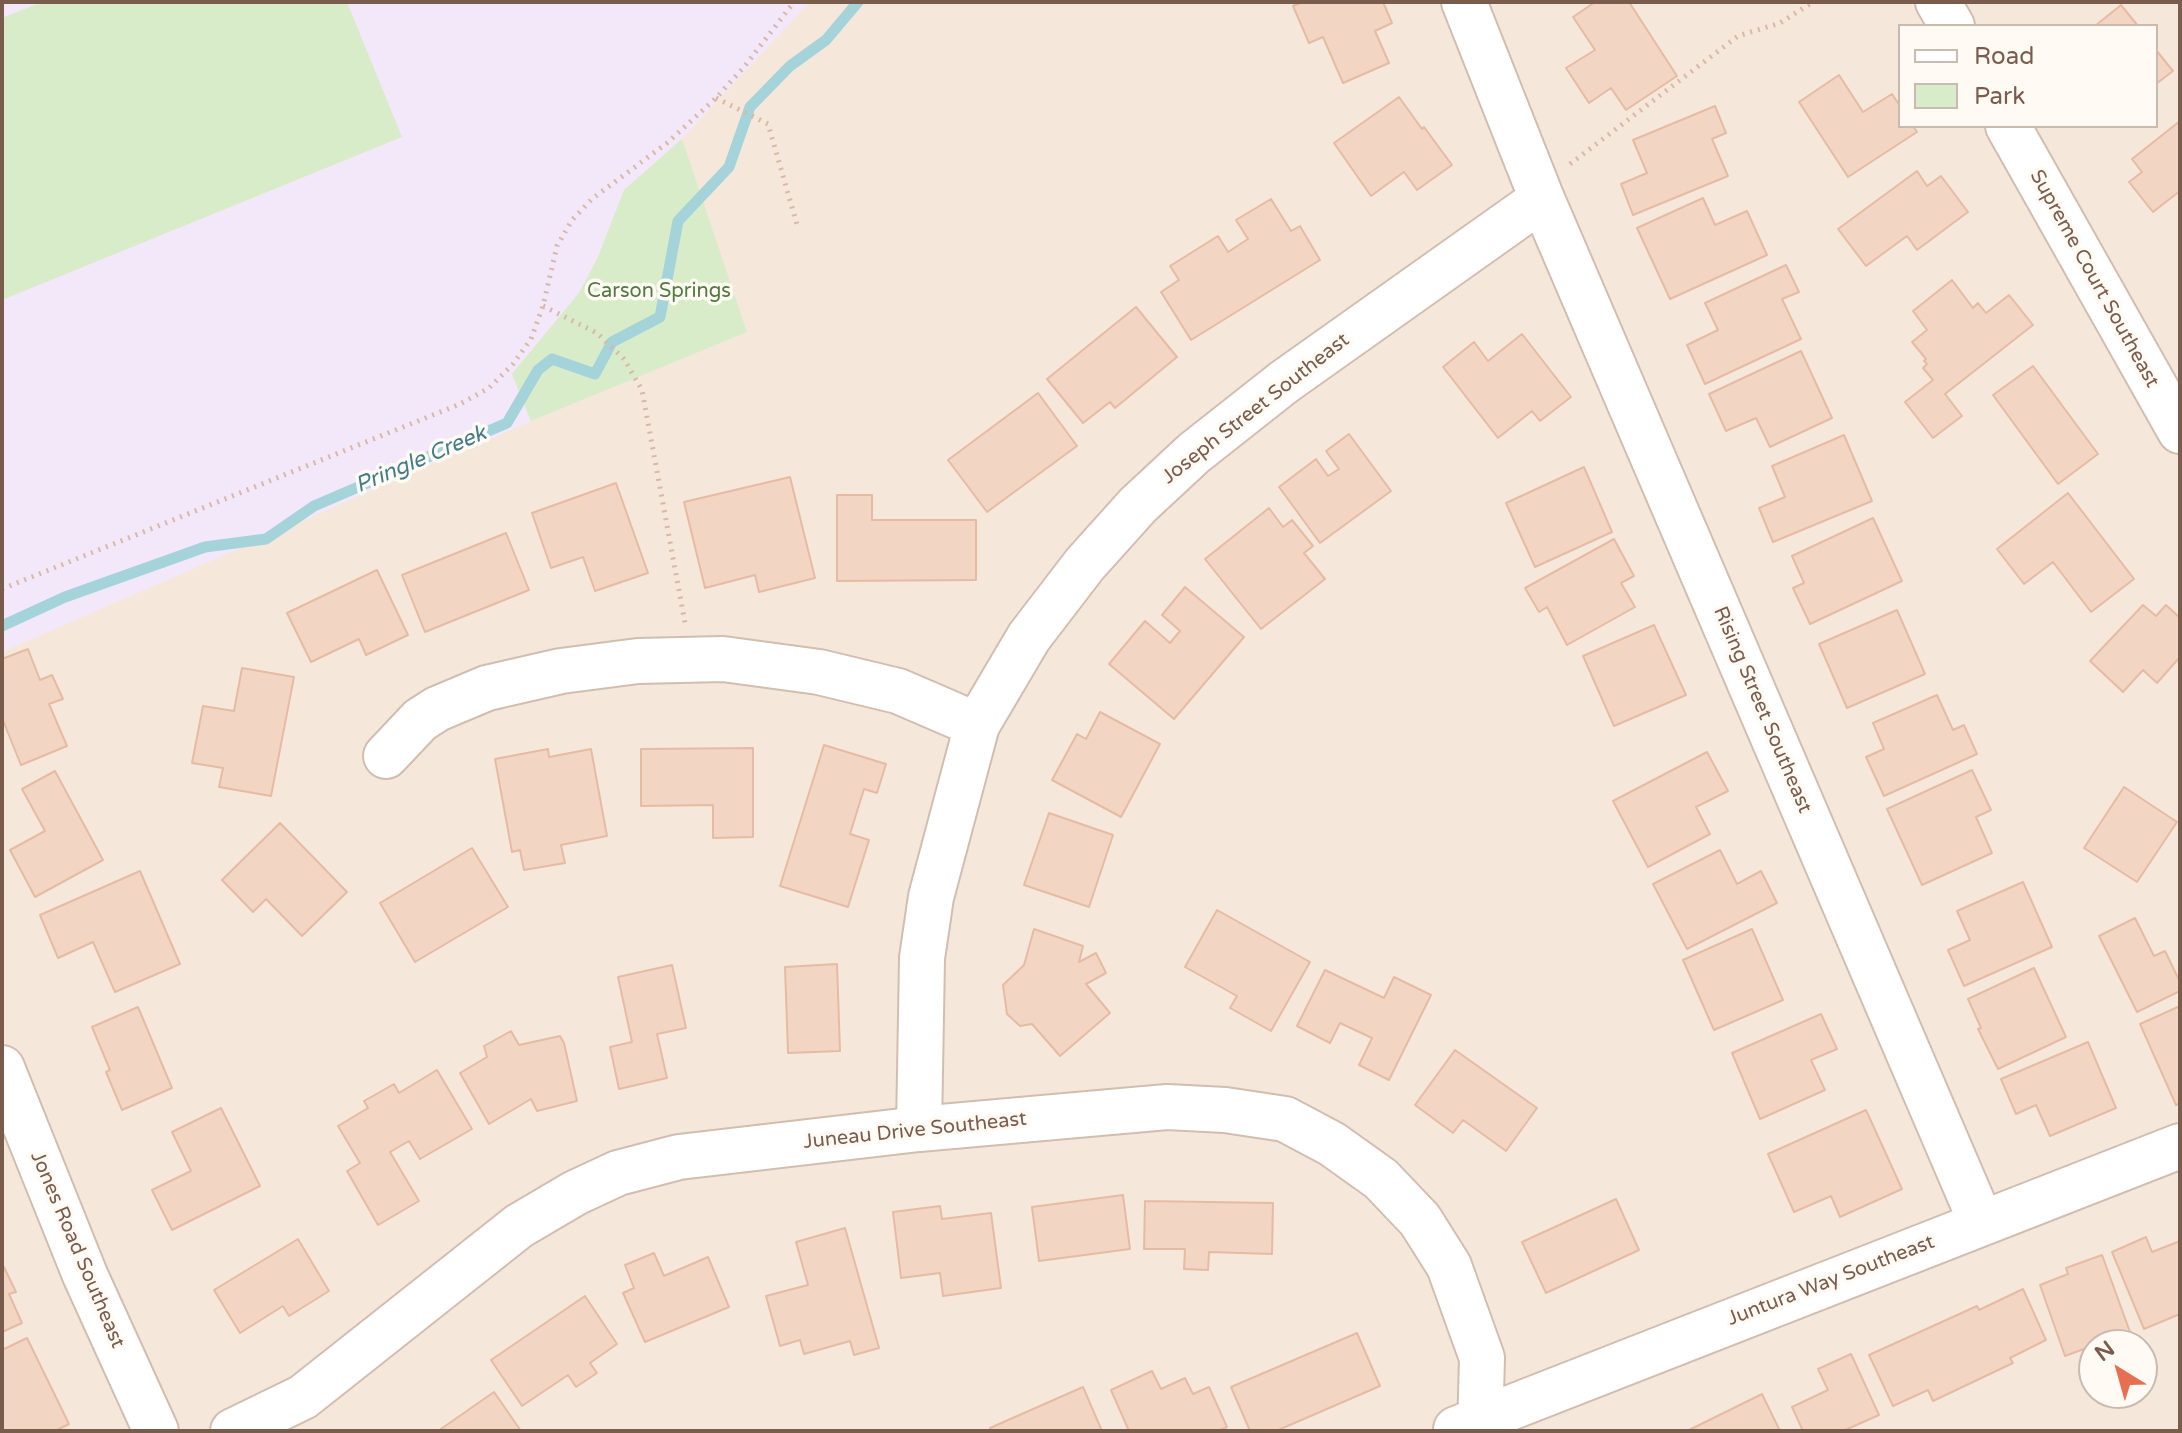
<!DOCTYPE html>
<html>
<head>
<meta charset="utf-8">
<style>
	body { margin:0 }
	#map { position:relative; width:2182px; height:1433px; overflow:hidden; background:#fdf6ec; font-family:"Varela Round",sans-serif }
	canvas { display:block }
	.frame { position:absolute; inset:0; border:4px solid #7a5c4d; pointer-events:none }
	.legend { position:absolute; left:1898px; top:24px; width:260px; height:104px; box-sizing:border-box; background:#fffaf3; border:2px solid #cabbb1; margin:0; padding:10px 14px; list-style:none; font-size:24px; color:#7a5c4d }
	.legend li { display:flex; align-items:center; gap:16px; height:40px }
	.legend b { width:40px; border:2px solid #cabbb1 }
	.north { position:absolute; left:2078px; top:1329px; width:80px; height:80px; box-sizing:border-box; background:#fffaf3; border:2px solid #cabbb1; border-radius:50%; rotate:323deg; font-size:22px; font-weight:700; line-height:32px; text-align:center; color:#7a5c4d }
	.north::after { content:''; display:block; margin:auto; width:28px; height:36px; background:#e76f51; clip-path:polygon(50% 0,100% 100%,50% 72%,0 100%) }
</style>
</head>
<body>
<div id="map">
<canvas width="2182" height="1433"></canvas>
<div class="frame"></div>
<ul class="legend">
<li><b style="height:10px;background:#fff"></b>Road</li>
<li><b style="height:22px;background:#d8ecc9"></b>Park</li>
</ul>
<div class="north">N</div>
</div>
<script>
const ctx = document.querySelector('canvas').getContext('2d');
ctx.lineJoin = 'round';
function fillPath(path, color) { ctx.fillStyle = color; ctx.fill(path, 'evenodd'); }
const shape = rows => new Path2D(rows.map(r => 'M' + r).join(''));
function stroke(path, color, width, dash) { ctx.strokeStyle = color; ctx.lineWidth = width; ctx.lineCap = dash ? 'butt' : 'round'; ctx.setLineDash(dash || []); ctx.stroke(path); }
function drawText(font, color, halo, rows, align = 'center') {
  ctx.font = font + ' "Varela Round",sans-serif'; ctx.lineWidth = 7; ctx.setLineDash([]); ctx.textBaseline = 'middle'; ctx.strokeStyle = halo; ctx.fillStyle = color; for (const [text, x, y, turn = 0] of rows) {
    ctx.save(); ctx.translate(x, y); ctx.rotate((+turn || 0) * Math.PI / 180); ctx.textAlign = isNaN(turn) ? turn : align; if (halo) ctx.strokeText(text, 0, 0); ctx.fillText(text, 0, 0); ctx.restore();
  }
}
fillPath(shape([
	[2,2,2180,2,2180,1431,2,1431],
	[1900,26,2156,26,2156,126,1900,126],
	[2094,1345,2142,1345,2142,1393,2094,1393]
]), '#f5e8da');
fillPath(shape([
	[2,2,810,2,682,139,624,190,598,257,579,293,512,374,531,421,2,652]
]), '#f3e8fa');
fillPath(shape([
	[42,2,347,2,402,137,2,300,2,18],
	[682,139,747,332,531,421,512,374,579,293,598,257,624,190]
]), '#d8ecc9');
stroke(shape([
	[2,626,65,597,205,547,266,539,314,506,507,423,538,370,552,359,595,374,612,342,660,317,678,221,729,167,750,107,790,66,826,40,858,2]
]), '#a5d3da', 11);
const building = shape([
	[1303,2,1383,2,1392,23,1375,31,1389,63,1343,83,1323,37,1309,43,1293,6,1303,2],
	[1595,2,1629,2,1677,76,1626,110,1611,88,1589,103,1566,68,1595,50,1573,17,1595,2],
	[2121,5,2138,26,2095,26,2121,5],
	[2156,50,2173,71,2156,84,2156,50],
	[1839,75,1863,112,1892,94,1900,106,1900,126,1913,126,1917,132,1848,177,1799,102,1839,75],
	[1399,97,1422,129,1424,127,1452,165,1417,190,1404,172,1371,196,1334,143,1399,97],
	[1715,106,1726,133,1712,139,1728,176,1633,215,1621,184,1647,173,1633,140,1715,106],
	[2180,121,2180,191,2153,212,2129,182,2142,172,2132,159,2180,121],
	[1917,171,1927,186,1941,176,1968,212,1917,250,1907,236,1866,266,1838,229,1917,171],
	[1703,198,1715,225,1747,211,1767,255,1670,299,1637,228,1703,198],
	[1271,199,1291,231,1300,226,1320,260,1191,340,1161,292,1179,280,1170,266,1218,236,1228,252,1248,239,1236,220,1271,199],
	[1786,265,1799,292,1782,299,1801,339,1705,384,1687,345,1718,330,1705,303,1786,265],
	[1952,280,1973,308,1978,303,1986,313,2009,295,2033,325,1945,394,1962,416,1933,438,1905,402,1933,380,1923,368,1927,364,1924,361,1926,359,1912,342,1927,330,1913,311,1952,280],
	[1136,307,1177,357,1115,408,1110,402,1083,423,1047,379,1136,307],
	[1522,334,1571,397,1540,421,1532,411,1498,438,1443,367,1474,342,1488,361,1522,334],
	[1801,351,1832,418,1770,447,1756,418,1726,431,1709,394,1801,351],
	[2033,366,2098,454,2058,484,1993,395,2033,366],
	[1038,393,1077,446,987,512,948,460,1038,393],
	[1349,434,1391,491,1320,543,1279,487,1316,459,1328,476,1339,469,1326,451,1349,434],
	[1844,435,1872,501,1773,542,1759,508,1785,497,1772,466,1844,435],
	[1584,467,1612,532,1535,567,1506,503,1584,467],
	[790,477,815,578,759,592,755,575,705,588,684,502,790,477],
	[616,483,648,573,595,591,583,557,551,568,532,513,616,483],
	[2068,493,2134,579,2091,612,2053,562,2024,584,1997,549,2068,493],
	[837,495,872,495,872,520,976,520,976,580,837,581,837,495],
	[1269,508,1283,527,1292,520,1313,546,1304,553,1325,579,1261,629,1205,559,1269,508],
	[1873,518,1902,581,1810,624,1793,588,1804,583,1792,556,1873,518],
	[506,533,529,590,425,632,402,575,506,533],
	[1614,539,1634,576,1621,583,1635,607,1567,645,1547,607,1539,612,1525,588,1614,539],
	[377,570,408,635,366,655,359,639,311,662,287,613,377,570],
	[1185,587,1244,637,1174,719,1109,664,1145,621,1170,643,1180,631,1162,615,1185,587],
	[2143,605,2156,616,2166,605,2180,618,2180,657,2157,683,2143,670,2123,692,2090,661,2143,605],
	[1897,610,1925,674,1847,708,1819,644,1897,610],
	[1654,625,1686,695,1614,726,1583,656,1654,625],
	[28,649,40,680,52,675,63,699,49,704,67,746,21,765,2,718,2,659,28,649],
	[242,668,294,677,271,796,219,787,223,768,192,763,203,706,234,711,242,668],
	[1937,695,1953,730,1964,725,1977,754,1884,796,1866,757,1884,749,1873,723,1937,695],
	[1100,712,1160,744,1121,817,1052,780,1077,734,1086,739,1100,712],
	[824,745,886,764,877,793,864,789,850,834,869,840,848,907,780,886,824,745],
	[753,748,753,837,713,838,713,805,641,806,641,749,753,748],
	[548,749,549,757,591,749,607,836,561,845,565,863,524,870,520,850,512,852,495,759,548,749],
	[1707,752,1728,791,1696,807,1710,834,1648,867,1613,801,1707,752],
	[1972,770,1991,810,1976,817,1992,853,1922,885,1887,809,1972,770],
	[55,771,103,860,35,897,10,850,45,831,22,789,55,771],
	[2124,787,2177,822,2137,882,2084,848,2124,787],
	[1049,813,1113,835,1089,907,1024,885,1049,813],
	[280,823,347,892,302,936,266,899,253,912,222,880,280,823],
	[472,848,508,907,415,962,380,903,472,848],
	[1720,850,1737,884,1761,871,1777,903,1687,949,1653,884,1720,850],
	[140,871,180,964,115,992,93,942,58,958,40,915,140,871],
	[2023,882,2052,947,1964,986,1948,950,1970,940,1957,911,2023,882],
	[1217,910,1310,962,1271,1031,1230,1008,1237,996,1185,967,1217,910],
	[2135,918,2154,956,2165,951,2180,982,2180,991,2137,1012,2099,936,2135,918],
	[1034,929,1083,946,1079,962,1096,953,1106,973,1086,984,1110,1013,1060,1056,1032,1024,1020,1026,1007,1014,1003,985,1024,965,1034,929],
	[1752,929,1783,1000,1714,1030,1683,960,1752,929],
	[837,964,840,1051,788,1053,785,967,837,964],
	[672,965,686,1028,657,1034,667,1078,619,1089,610,1047,632,1042,618,977,672,965],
	[2034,968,2066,1037,1998,1069,1978,1029,1981,1028,1968,999,2034,968],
	[1325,970,1384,998,1394,977,1431,995,1389,1080,1359,1065,1372,1038,1340,1023,1330,1043,1297,1026,1325,970],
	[2180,1006,2180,1104,2176,1105,2140,1024,2180,1006],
	[138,1007,172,1088,122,1110,106,1072,110,1070,92,1027,138,1007],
	[1821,1014,1837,1049,1811,1060,1825,1090,1760,1119,1732,1053,1821,1014],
	[511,1031,519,1045,560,1036,564,1043,577,1101,537,1111,531,1099,489,1124,460,1073,487,1057,484,1046,511,1031],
	[2088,1042,2116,1108,2050,1136,2036,1105,2016,1114,2001,1079,2088,1042],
	[1455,1050,1537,1108,1506,1151,1463,1120,1453,1133,1415,1105,1455,1050],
	[437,1070,472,1129,420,1159,409,1141,390,1152,419,1201,378,1225,347,1171,360,1163,338,1126,368,1108,364,1101,394,1084,399,1093,437,1070],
	[221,1108,260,1186,172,1230,152,1190,191,1171,172,1132,221,1108],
	[1866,1110,1902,1189,1840,1217,1831,1196,1794,1212,1768,1154,1866,1110],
	[1123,1195,1130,1249,1039,1261,1032,1207,1123,1195],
	[1616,1199,1639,1250,1546,1293,1522,1242,1616,1199],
	[1145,1201,1273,1203,1272,1254,1209,1252,1208,1270,1184,1269,1185,1249,1144,1249,1145,1201],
	[940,1206,942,1219,991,1213,1001,1288,943,1296,940,1273,901,1278,893,1212,940,1206],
	[845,1228,879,1348,854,1355,850,1341,804,1354,800,1340,780,1346,766,1296,808,1285,796,1242,845,1228],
	[2146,1237,2152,1252,2180,1241,2180,1314,2144,1329,2112,1252,2146,1237],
	[298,1239,329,1291,289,1316,283,1306,240,1333,214,1290,298,1239],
	[654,1253,664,1276,708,1257,729,1307,645,1342,623,1293,634,1288,625,1265,654,1253],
	[2102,1255,2130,1332,2065,1356,2040,1285,2068,1274,2066,1268,2102,1255],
	[2,1263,16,1292,9,1294,22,1323,2,1332,2,1263],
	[2023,1289,2046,1340,2010,1358,2013,1363,1933,1401,1928,1390,1893,1406,1869,1355,1977,1306,1979,1310,2023,1289],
	[585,1296,617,1344,590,1363,597,1373,576,1387,568,1375,522,1406,491,1360,585,1296],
	[1357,1333,1380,1386,1276,1431,1250,1431,1231,1387,1357,1333],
	[27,1338,69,1424,55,1431,2,1431,2,1350,27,1338],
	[1851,1354,1879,1415,1843,1431,1803,1431,1792,1407,1828,1390,1818,1369,1851,1354],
	[1152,1371,1161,1389,1185,1378,1193,1394,1209,1387,1227,1427,1218,1431,1129,1431,1111,1390,1152,1371],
	[1083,1387,1102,1431,991,1431,990,1428,1083,1387],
	[494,1392,521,1431,438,1431,494,1392],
	[1762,1394,1780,1431,1687,1431,1762,1394]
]);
fillPath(building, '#f3d5c3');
stroke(building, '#e6bba3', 2);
const minor = shape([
	[1464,2,1542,199,1981,1222],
	[1938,2,1952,26],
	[2008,126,2180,431],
	[386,756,420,720,437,709,487,688,561,671,638,661,723,659,819,672,898,691,977,725],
	[2,1068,85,1275,156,1431],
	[919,1129,922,958,931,897,977,725,1029,637,1085,564,1138,505,1194,453,1284,382,1542,199],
	[1456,1429,2180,1146],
	[233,1431,303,1397,519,1226,575,1193,618,1173,679,1157,919,1129,1167,1107,1225,1110,1285,1119,1332,1144,1381,1179,1420,1220,1449,1266,1482,1358,1480,1431]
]);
stroke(minor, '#d1beb0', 48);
stroke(shape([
	[716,98,768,124,798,228],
	[1570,164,1738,36,1780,23,1813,2],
	[543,306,597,333,624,359,642,390,685,623],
	[2,589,460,404,489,388,513,364,531,339,543,306,557,246,572,220,592,199,667,143,716,98,744,67,794,2]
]), '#d9b8a5', 5, [2, 6]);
stroke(minor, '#fff', 44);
drawText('20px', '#7a5c4d', '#fffaf3', [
	["Supreme Court Southeast",2094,279,61],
	["Joseph Street Southeast",1256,409,-38],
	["Rising Street Southeast",1762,710,67],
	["Juneau Drive Southeast",915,1131,-6],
	["Jones Road Southeast",77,1250,67],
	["Juntura Way Southeast",1831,1281,-21]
]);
drawText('20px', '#537a41', '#fffaf3', [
	["Carson Springs",659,292]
]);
drawText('italic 22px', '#437c86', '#fffaf3', [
	["Pringle Creek",421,460,-23]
]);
</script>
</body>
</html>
